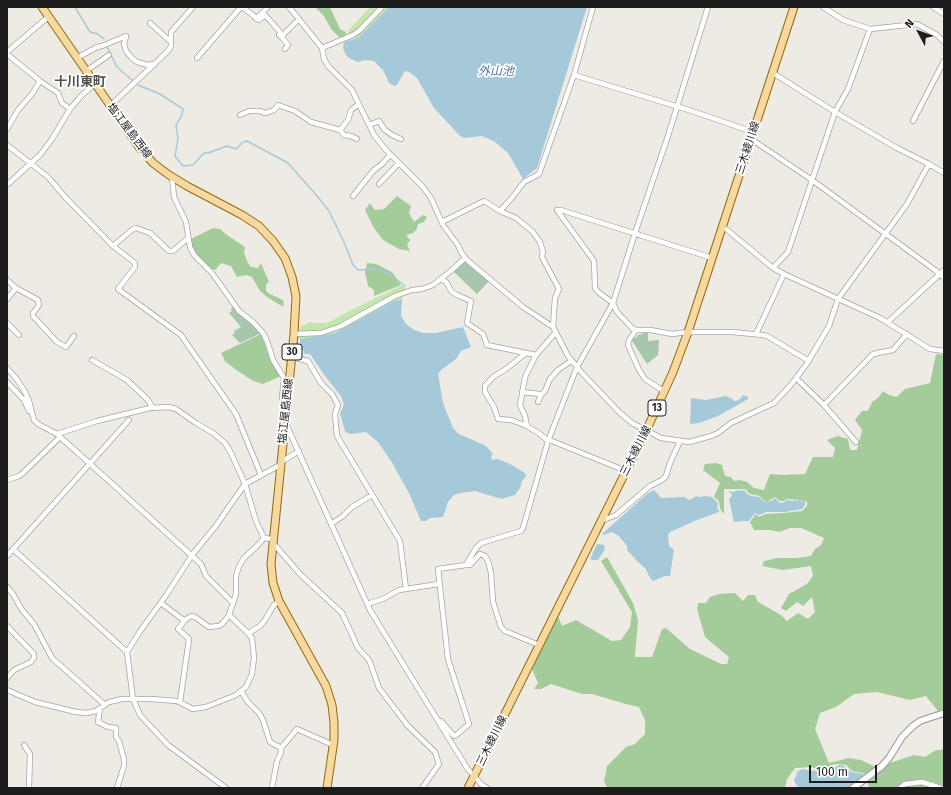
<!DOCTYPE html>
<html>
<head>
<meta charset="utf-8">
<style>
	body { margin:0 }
	#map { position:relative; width:951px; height:795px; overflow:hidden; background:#eeebe4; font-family:"Fira Sans",sans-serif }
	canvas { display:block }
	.frame { position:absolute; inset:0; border:8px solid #1d1d1d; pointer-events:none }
	.north { position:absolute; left:899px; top:12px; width:40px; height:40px; -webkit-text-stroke:3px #fff; paint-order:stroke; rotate:311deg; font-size:11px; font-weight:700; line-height:16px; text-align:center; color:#1d1d1d }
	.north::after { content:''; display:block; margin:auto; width:14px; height:18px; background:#1d1d1d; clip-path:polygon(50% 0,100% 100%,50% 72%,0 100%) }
	.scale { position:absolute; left:809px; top:765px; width:68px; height:18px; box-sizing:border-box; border:2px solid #1d1d1d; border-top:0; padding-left:5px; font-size:12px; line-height:14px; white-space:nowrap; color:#1d1d1d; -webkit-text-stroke:3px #fff; paint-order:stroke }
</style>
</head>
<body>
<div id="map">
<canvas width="951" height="795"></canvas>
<div class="frame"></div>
<div class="north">N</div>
<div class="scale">100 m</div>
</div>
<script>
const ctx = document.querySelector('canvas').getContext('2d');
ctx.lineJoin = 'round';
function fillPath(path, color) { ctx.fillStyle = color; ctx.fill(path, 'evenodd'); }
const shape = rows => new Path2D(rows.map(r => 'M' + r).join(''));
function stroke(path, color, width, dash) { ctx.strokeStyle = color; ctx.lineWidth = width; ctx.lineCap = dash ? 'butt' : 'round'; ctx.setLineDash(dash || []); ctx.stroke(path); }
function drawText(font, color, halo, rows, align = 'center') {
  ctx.font = font + ' "Fira Sans","Noto Sans JP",sans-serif'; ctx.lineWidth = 3.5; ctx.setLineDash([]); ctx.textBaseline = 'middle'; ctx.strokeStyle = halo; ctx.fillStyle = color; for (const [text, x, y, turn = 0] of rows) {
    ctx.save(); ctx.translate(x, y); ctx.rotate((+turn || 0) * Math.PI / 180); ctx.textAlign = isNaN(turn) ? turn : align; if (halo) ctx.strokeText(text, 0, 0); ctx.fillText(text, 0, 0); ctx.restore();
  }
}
fillPath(shape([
	[370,7,389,7,358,38,344,42,349,30],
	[403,285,405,288,402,299,398,301,395,300,342,330,325,336,300,339,298,338,301,326,311,322,313,323,327,323,331,321,351,310]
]), '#c3e6ac');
fillPath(shape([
	[315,7,330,7,340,29,346,32,345,36,339,37,331,29,324,16],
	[397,196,411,206,409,213,414,222,423,215,427,217,424,222,418,224,417,229,413,233,406,235,410,240,407,245,410,251,399,249,383,240,374,228,365,210,370,203,375,210,384,209],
	[213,228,220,229,227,235,245,247,244,253,248,263,251,267,258,268,261,263,269,282,266,284,266,291,270,294,283,300,284,306,280,305,267,297,260,291,252,277,246,275,237,277,231,266,221,263,215,270,210,268,199,259,192,246,191,239],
	[367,263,376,264,392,272,401,285,374,296,374,290,368,286,365,272],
	[261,334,271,361,281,376,263,384,253,381,235,369,225,361,221,353],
	[936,354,944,355,944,709,938,711,926,696,910,700,877,692,854,694,836,707,820,713,815,729,829,763,849,758,861,760,876,767,867,774,852,771,846,765,834,764,825,771,810,767,795,768,787,779,785,788,608,788,604,782,607,766,626,747,635,744,645,734,645,720,639,707,626,704,592,694,582,694,551,684,541,689,534,689,538,683,532,669,558,616,562,626,576,620,612,641,621,640,630,627,632,612,601,561,607,557,633,603,638,620,635,657,652,657,662,629,666,628,690,649,721,664,727,664,729,657,705,637,697,609,698,603,706,603,710,597,719,594,735,593,743,601,748,595,755,595,758,602,781,615,787,621,798,613,808,619,815,612,812,597,803,606,797,602,786,611,781,608,789,594,807,584,813,576,811,566,783,570,762,566,764,561,777,558,797,558,811,556,815,549,821,545,824,538,801,528,790,528,779,532,771,530,754,530,750,522,756,514,759,517,766,514,784,513,802,511,807,506,807,502,800,500,786,499,784,501,780,501,775,497,767,502,763,500,760,496,750,494,745,489,724,489,724,514,720,509,719,501,714,497,720,483,703,470,705,464,716,463,722,465,725,476,731,477,734,481,740,480,747,482,754,488,764,490,770,474,782,475,805,474,813,457,833,457,835,448,827,440,838,436,848,439,850,450,857,450,862,430,855,420,862,411,868,411,872,402,878,398,883,391,889,395,897,397,905,389,930,383],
	[944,748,944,788,870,788,867,782,890,763,914,755,925,757,936,750,941,750]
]), '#a4cb9a');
fillPath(shape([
	[465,262,489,281,477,294,453,271],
	[233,306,252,324,261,333,240,343,232,335,235,333,234,331,241,327,229,313,232,311,231,309],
	[648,332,648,341,659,340,658,355,647,364,631,339,634,337,636,338,638,335]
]), '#a6c6ad');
fillPath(shape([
	[389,7,587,7,537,168,523,179,508,153,495,142,482,136,464,138,460,136,434,108,417,78,409,72,405,71,397,85,394,86,389,83,383,70,374,61,365,60,358,62,349,58,346,55,343,48,344,42,358,38],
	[401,299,402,299,401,316,406,324,414,330,424,333,436,333,463,327,471,347,461,351,456,359,441,370,438,374,443,403,453,428,459,434,486,446,493,454,491,456,492,460,498,459,510,464,525,473,526,476,522,481,520,488,515,495,502,499,475,491,460,493,454,495,448,502,443,517,430,518,426,521,421,521,410,495,391,461,378,442,366,432,351,434,347,433,345,431,340,414,344,404,341,396,325,376,310,354,305,354,300,344,300,339,335,333,395,300,398,301],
	[743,395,748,397,748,399,718,416,699,423,690,424,691,398,706,400,725,396,731,398,734,401,739,400],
	[654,490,661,498,685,497,687,499,690,500,696,496,699,497,705,496,712,497,718,503,717,508,719,510,719,512,697,520,670,532,668,535,669,546,674,550,670,576,665,576,653,581,649,576,645,568,637,561,627,550,627,546,619,536,612,532,604,535,602,534,648,493],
	[738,490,741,491,744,490,746,493,751,496,760,497,762,500,765,502,771,501,775,498,780,503,785,502,786,500,794,501,796,500,798,501,799,500,805,502,805,505,802,509,785,512,766,512,759,515,755,513,749,521,743,521,734,522,729,499,732,496,731,493,728,491,734,492],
	[597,544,605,545,604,551,598,560,593,560,590,559],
	[840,765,844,766,851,772,863,774,865,775,848,788,799,788,795,783,794,779,796,777,797,772,802,769,812,771,817,769,824,773,827,773,832,768]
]), '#a6c9d9');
stroke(shape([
	[75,7,90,32,98,34,104,39],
	[107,47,117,67,132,80],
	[138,85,160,94,183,109,182,115,176,125,178,139,175,156,183,166,193,165,204,153,208,153,227,146,236,149,243,142,247,141,288,163,318,197,329,211,344,242,353,265,358,270,374,269,390,274,405,286]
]), '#a6c9d9', 1.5);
const minor = shape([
	[241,7,245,9,259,20,265,15,281,33,279,35],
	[289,7,322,48,324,59,329,67,352,90,374,135,386,150,423,187,431,198,443,225,458,245,461,252,467,260,523,307,553,327,568,356,582,373,619,412,632,423,661,438,689,442,711,436,718,433,731,423,774,403,790,386,806,365,829,326,838,299,907,204,929,164],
	[823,7,843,20,870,29,917,24,937,35,944,42],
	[933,7,944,14],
	[256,19,268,7],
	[150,23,171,42],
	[281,36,288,45,285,49],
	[281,37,299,19],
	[322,48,353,35,360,30,382,7],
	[7,52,48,17],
	[7,54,40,81,58,93,62,103,70,109],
	[77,58,97,47,102,46,126,36,124,44,126,51,131,57,137,62,148,65,154,64],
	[197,58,241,7],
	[86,71,109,55],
	[773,73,835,112,897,148,929,164,944,173],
	[574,75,692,111,753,132],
	[110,106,168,51,171,46,171,32,193,7],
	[240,115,249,111,259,111,266,113,274,110,278,105,295,111,311,122,340,130,344,135,351,136,357,139],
	[913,121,944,61],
	[369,125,379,121,385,130,392,135,401,139],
	[7,129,18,110,32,94,40,81],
	[340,130,348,120,351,110,359,104],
	[751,139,812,180,935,270,944,278],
	[7,145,48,177,66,198,113,246,135,263,135,267,118,289,181,335,185,341,236,414,261,475],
	[172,177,174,197,186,222,190,247,194,255,212,273,239,311,253,322,263,333,267,341,273,360,284,378,282,398,286,404],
	[379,184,399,163],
	[7,185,40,155,52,139,70,109,82,95,95,84],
	[353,196,374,170,382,164,390,155],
	[557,210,594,261,595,288,598,292,613,303,617,312,633,329,636,330,650,330,672,334,688,332,732,332,763,335,767,336,809,361],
	[557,210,561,210,712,258],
	[500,211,511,199,524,182,539,174,574,75,593,7],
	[442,222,484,201,500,211,516,218,533,232,540,242,543,252,542,257,559,289,555,298,553,327],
	[722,228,726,229,773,268,784,274,880,318,930,349,944,351],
	[113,246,133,229,136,228,150,233,169,251,173,251,188,238],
	[773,268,788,252,835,112,848,89,870,29],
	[440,279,446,282,452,292,457,295,471,301,467,323,483,334,487,345,536,355],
	[7,280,16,288,38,300,39,305,33,313,33,316,57,342,66,347,74,336],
	[7,299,16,288],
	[888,322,944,270],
	[7,323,19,335],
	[636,330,629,340,628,345,639,370,645,379,665,392],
	[294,334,321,333,341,326,395,296,412,290,422,289,433,285,452,270,465,258],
	[756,334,784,274],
	[526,353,506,369,493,377,485,386,485,392,494,407,498,419,511,420,527,426,540,434,548,441,577,367,613,303,635,233,667,139,708,7],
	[292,357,308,361,321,383,332,394,337,403,338,405,335,414,337,436,400,541,406,589],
	[92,360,127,380,148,400,153,408],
	[7,368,16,378,25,392,29,401,34,420,38,424,57,434,97,421,150,408,169,407,176,409,196,423,213,433,225,443,231,453,245,484,256,521,264,538,272,539],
	[796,378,824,405,856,442],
	[7,382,24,400,29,411],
	[522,392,540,394,541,395,538,402],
	[541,395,545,391,550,379,558,370,571,361],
	[824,405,873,354,893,350,907,334],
	[286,424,370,610,467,768,481,784,487,788],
	[527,426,525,416,520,405,525,377,536,355,556,332],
	[57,434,201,564,206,576,233,603],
	[281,462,299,451],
	[7,480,19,476,23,473,60,437],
	[601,521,616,515,650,486,662,480,666,476,670,463,680,441],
	[331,524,343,516,352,507,372,495],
	[273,543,300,574,342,613,358,648,369,660,371,665,379,688,408,726,435,752,439,764,422,788],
	[13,549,127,652],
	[7,556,129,420],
	[466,565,470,565,480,554,485,556,488,561,491,573,493,602,501,627,505,631,539,645],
	[7,587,13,594,22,610,34,624,52,658,105,705],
	[161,603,182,619,185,620,191,616,195,617,209,627,219,626,223,623,229,615,236,594,236,576,239,566,244,558,257,546,264,538],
	[367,604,383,599,399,590,439,584],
	[7,626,34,654,34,658,31,662,14,670,7,678],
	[249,633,260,626,265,620,274,605,279,601],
	[7,690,35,702,76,712,87,713,96,711,109,702,122,699,151,699,177,701,193,709,206,707,236,695,246,687,252,674,254,658,252,638,247,632,229,615],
	[241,691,248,702,259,713,263,720,270,742,281,748],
	[180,702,189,639,178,629,185,620],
	[100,708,98,722,108,727,116,728,116,737,119,741,124,759,124,766,117,788],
	[439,722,441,721,454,736,455,736,469,724,448,659,438,569,466,565,476,548,481,543,521,531,523,528,548,441,552,441,626,471],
	[24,745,30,754,29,788],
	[226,788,168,745,140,715,133,699,127,652,141,630,167,594,192,555,215,527,245,484,280,465],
	[272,788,277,761,281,753,281,748,297,729,333,745],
	[900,788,905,784,922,782,941,788]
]);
const tertiary = shape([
	[853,788,882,766,889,758,902,737,913,726,920,721,944,713]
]);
const primary = shape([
	[42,7,139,147,153,163,169,175,187,186,242,215,259,226,273,241,285,258,292,277,296,296,294,334,271,564,273,583,279,601,326,686,332,705,334,723,334,740,327,788],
	[468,788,646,431,673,372,688,332,794,7]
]);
stroke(minor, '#a4a4a4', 6);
stroke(tertiary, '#a4a4a4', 8);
stroke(primary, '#8f6d08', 9);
stroke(minor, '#fff', 4.5);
stroke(tertiary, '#fff', 5.5);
stroke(primary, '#f7d8a0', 7);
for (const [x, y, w] of [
	[292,352,20],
	[657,408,18]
]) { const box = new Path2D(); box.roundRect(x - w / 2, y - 8, w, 16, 3); ctx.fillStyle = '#fff'; ctx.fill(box); stroke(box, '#1d1d1d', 1); }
drawText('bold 10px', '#1d1d1d', null, [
	["30",292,352],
	["13",657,408]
]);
drawText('11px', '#1d1d1d', '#fff', [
	["塩江屋島西線",129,131,53],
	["三木綾川線",748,148,-72],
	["塩江屋島西線",286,411,-84],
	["三木綾川線",636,451,-63],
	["三木綾川線",492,741,-64]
]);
drawText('italic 12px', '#4f74a8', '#fff', [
	["外山池",496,72]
]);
drawText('bold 13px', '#505050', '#fff', [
	["十川東町",80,82]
]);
</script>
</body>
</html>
